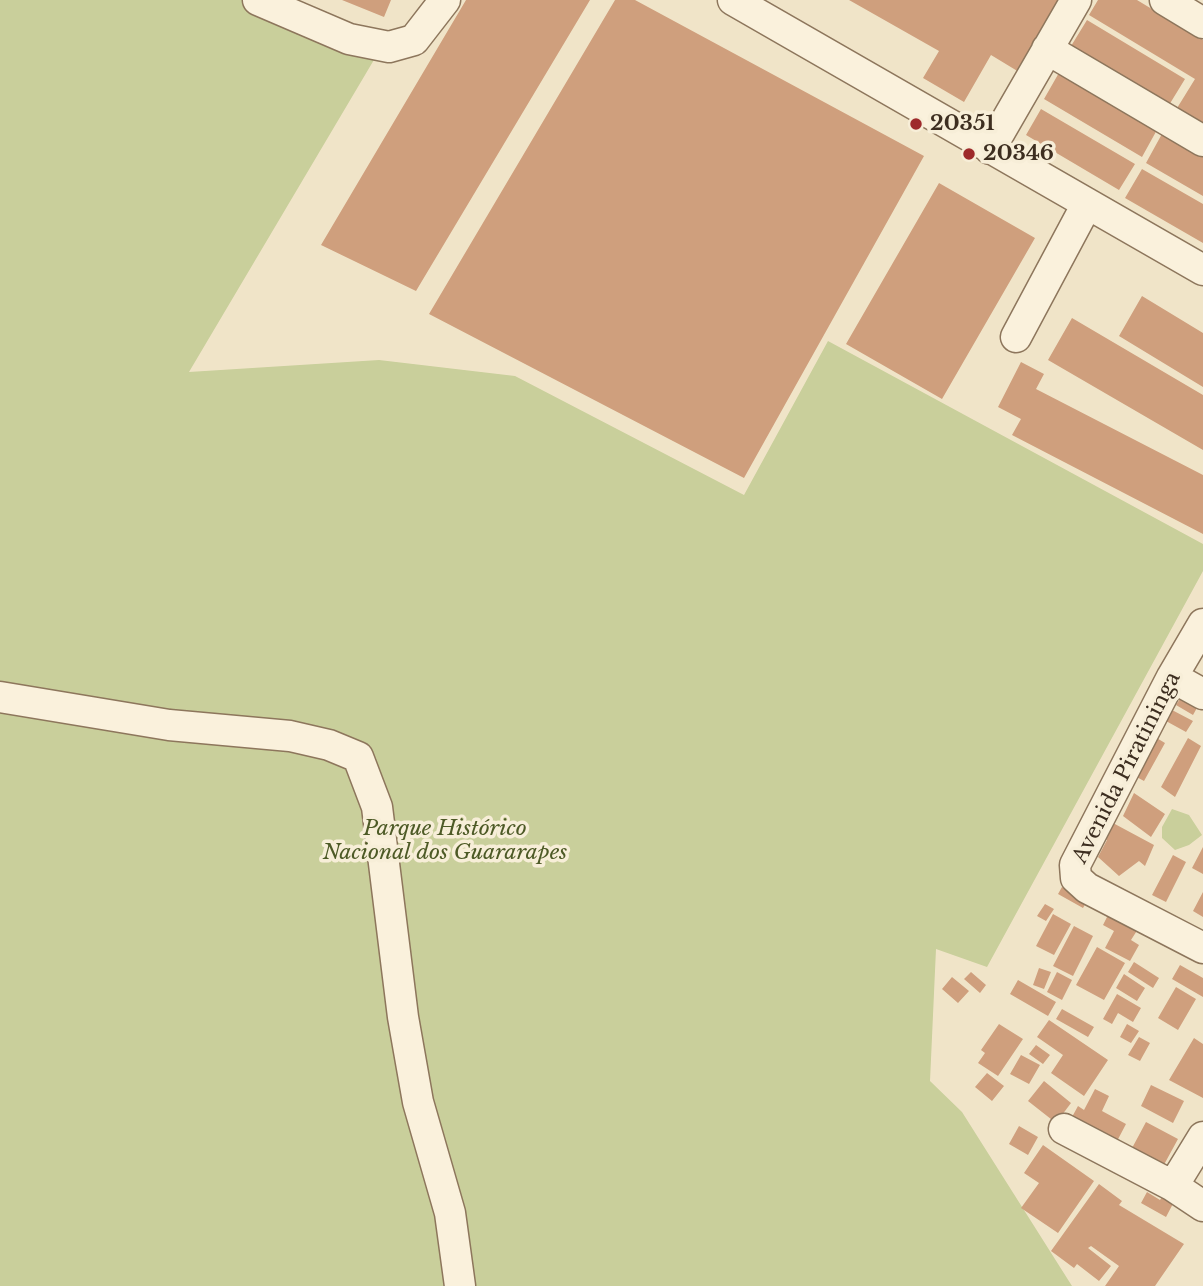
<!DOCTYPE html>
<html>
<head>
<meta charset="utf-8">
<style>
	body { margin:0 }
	canvas { display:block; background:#f0e4c8 }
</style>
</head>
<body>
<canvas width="1203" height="1286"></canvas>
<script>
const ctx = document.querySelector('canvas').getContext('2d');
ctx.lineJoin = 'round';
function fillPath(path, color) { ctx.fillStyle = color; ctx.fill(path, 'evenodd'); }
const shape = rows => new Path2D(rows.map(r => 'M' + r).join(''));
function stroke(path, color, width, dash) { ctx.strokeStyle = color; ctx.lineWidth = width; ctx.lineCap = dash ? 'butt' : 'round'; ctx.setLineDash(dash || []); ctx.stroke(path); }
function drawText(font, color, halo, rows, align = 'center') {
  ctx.font = font + ' "Libre Baskerville",serif'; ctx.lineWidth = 7; ctx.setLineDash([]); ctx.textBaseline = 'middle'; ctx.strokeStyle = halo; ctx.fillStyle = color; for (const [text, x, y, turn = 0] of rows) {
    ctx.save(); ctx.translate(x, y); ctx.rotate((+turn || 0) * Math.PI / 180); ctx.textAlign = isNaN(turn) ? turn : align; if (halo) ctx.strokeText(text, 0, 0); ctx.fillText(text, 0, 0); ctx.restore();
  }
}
fillPath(shape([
	[0,0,260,0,381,48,189,372,379,360,515,376,744,495,828,341,1203,544,1203,571,987,967,936,949,930,1081,962,1112,1072,1286,0,1286],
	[1172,809,1189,815,1202,835,1189,845,1175,850,1162,838,1162,827]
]), '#c9cf9b');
fillPath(shape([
	[342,0,391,0,384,17],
	[466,0,590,0,416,291,321,245],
	[615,0,635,0,924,156,744,478,429,314],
	[849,0,1061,0,1019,72,991,55,964,102,923,78,939,51],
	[1098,0,1137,0,1203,40,1203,131,1174,113,1195,79,1089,15],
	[1087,20,1185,79,1166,110,1068,51],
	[1060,71,1158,128,1142,157,1044,99],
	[1041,109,1135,164,1119,190,1026,135],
	[1163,132,1203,154,1203,196,1146,163],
	[1142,169,1203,204,1203,243,1125,198],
	[939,183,1035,238,942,399,846,344],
	[1142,296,1203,333,1203,387,1119,336],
	[1072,318,1203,395,1203,450,1048,360],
	[1021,362,1044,374,1036,389,1203,475,1203,534,1012,435,1021,419,998,407],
	[1181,697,1198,706,1193,715,1176,705],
	[1172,710,1193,721,1186,732,1166,721],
	[1155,737,1165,743,1144,781,1133,775],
	[1188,738,1201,746,1175,797,1161,787],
	[1134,793,1165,814,1151,837,1123,816],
	[1113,823,1154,845,1145,866,1139,861,1119,876,1098,857,1107,840,1102,835],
	[1203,847,1203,874,1192,868],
	[1173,855,1186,862,1166,902,1152,895],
	[1062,887,1087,901,1083,908,1058,894],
	[1203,892,1203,917,1193,911],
	[1045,904,1054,909,1046,921,1037,916],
	[1109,913,1138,929,1131,940,1139,945,1130,961,1105,948,1114,931,1103,925],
	[1053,914,1071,924,1054,955,1036,946],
	[1074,926,1093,936,1073,976,1053,966],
	[1097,947,1125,963,1104,1000,1076,985],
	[1134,962,1159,978,1153,988,1128,972],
	[1180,965,1203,978,1203,997,1172,979],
	[1039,968,1051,972,1044,989,1033,985],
	[971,972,986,985,980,993,964,979],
	[1057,972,1072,980,1062,1000,1047,992],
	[1124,974,1145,988,1137,1001,1116,988],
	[952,977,969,991,958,1003,942,989],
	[1018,980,1056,1002,1048,1016,1010,994],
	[1176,987,1196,999,1178,1030,1158,1018],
	[1117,994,1141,1008,1133,1022,1118,1013,1112,1024,1103,1019],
	[1062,1009,1094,1027,1088,1037,1056,1019],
	[1049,1020,1108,1060,1084,1096,1051,1073,1063,1055,1037,1037],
	[999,1024,1023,1039,998,1076,978,1063,985,1053,981,1050],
	[1127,1024,1139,1031,1131,1043,1120,1037],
	[1139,1037,1150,1043,1140,1061,1128,1055],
	[1194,1038,1203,1044,1203,1098,1169,1080],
	[1036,1045,1050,1055,1043,1064,1029,1054],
	[1021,1055,1040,1065,1029,1084,1010,1074],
	[987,1073,1004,1086,992,1101,975,1087],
	[1044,1081,1071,1103,1056,1123,1028,1101],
	[1151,1085,1184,1101,1173,1123,1141,1106],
	[1095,1089,1109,1096,1102,1111,1126,1124,1115,1145,1072,1117,1078,1106,1084,1110],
	[1146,1122,1178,1139,1160,1172,1131,1150],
	[1019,1126,1038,1137,1028,1155,1009,1144],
	[1043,1145,1094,1181,1058,1233,1021,1208,1039,1183,1024,1173],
	[1099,1184,1122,1201,1119,1205,1184,1244,1155,1286,1105,1286,1119,1266,1091,1246,1088,1248,1111,1266,1099,1281,1077,1264,1074,1268,1051,1251],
	[1147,1192,1160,1200,1165,1192,1176,1198,1166,1217,1141,1203]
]), '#cf9f7d');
const minor = shape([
	[258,0,349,39,389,47,414,40,445,0],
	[733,0,1203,270],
	[1165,0,1203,23],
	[1047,49,1203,141],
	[990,149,1076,0],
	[1016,337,1087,204],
	[1203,624,1172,677,1075,865,1076,878,1087,888,1203,948],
	[1172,677,1203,694],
	[0,697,169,725,290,736,329,745,358,757,377,807,403,1017,418,1102,450,1213,460,1286],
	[1064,1129,1173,1186],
	[1203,1137,1173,1186,1203,1206]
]);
stroke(minor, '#8d765c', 33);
stroke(minor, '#faf1dc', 30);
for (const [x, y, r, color] of [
	[916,124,7,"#9e2a2b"],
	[969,154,7,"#9e2a2b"]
]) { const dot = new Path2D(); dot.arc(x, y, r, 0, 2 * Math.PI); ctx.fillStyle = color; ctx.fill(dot); stroke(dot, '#f7eed8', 2.5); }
drawText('bold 21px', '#3d2e20', '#f7eed8', [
	["20351",930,124],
	["20346",983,154]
], 'left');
drawText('21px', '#3d2e20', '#f7eed8', [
	["Avenida Piratininga",1127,768,-63]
]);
drawText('italic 21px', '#4d5a26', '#f7eed8', [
	["Parque Histórico",445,829],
	["Nacional dos Guararapes",445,853]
]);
</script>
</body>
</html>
